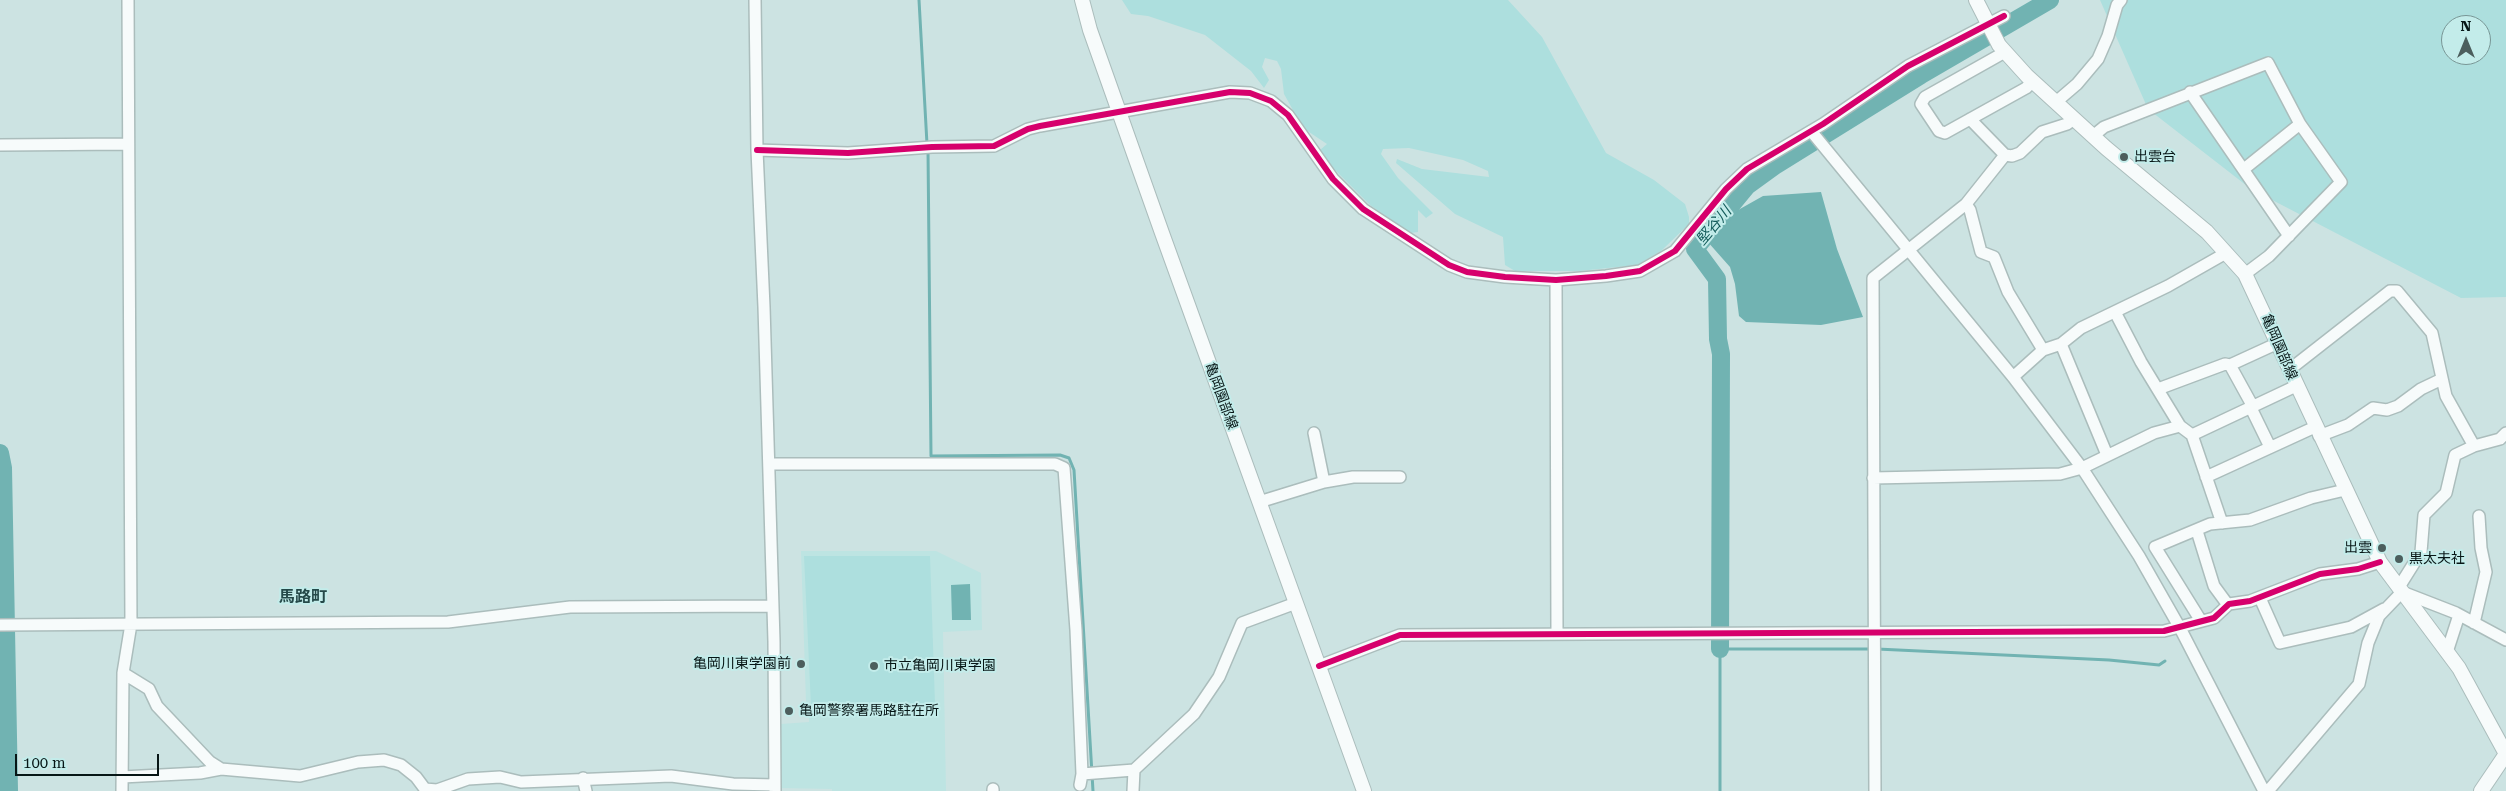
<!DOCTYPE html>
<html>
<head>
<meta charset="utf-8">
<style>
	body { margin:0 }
	#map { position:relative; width:2506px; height:791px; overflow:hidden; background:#cce3e2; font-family:"Roboto Serif",serif }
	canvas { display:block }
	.north { position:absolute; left:2441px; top:15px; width:50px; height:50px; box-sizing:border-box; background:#c3ecea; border:1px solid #789695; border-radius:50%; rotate:0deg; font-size:14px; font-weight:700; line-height:20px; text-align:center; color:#071616 }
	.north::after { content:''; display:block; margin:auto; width:18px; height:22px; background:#4c5e5d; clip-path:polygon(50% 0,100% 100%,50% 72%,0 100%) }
	.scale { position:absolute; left:15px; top:754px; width:144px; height:22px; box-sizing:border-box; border:2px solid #071616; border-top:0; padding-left:6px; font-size:15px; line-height:18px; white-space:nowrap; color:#071616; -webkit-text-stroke:4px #c3ecea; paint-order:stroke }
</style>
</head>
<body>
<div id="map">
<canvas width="2506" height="791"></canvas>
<div class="north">N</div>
<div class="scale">100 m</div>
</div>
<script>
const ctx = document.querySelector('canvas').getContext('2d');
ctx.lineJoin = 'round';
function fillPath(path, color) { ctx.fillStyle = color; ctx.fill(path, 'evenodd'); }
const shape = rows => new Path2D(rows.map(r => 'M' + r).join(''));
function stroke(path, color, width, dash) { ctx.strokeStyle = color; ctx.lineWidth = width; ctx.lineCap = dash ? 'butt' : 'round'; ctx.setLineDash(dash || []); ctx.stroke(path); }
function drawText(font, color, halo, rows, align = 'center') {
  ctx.font = font + ' "Roboto Serif","Noto Sans JP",serif'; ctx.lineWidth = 4; ctx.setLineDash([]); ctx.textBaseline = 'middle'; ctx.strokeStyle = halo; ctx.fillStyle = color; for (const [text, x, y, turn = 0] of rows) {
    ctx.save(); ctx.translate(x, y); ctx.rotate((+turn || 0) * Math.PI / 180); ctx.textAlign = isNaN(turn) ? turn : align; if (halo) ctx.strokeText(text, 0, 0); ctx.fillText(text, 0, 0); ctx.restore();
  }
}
fillPath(shape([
	[801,551,936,551,981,573,982,630,943,632,946,791,832,791,832,789,781,788,781,724,809,722,809,702,806,702]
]), '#bde4e2');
fillPath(shape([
	[1122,0,1508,0,1542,37,1606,153,1654,180,1685,204,1689,217,1689,224,1661,251,1637,265,1579,271,1515,271,1505,265,1503,237,1455,214,1396,163,1397,159,1422,169,1489,177,1488,171,1463,160,1409,148,1383,149,1381,154,1398,178,1433,213,1426,218,1418,210,1418,232,1410,233,1370,205,1330,165,1320,150,1327,144,1303,128,1284,94,1281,69,1277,61,1265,58,1262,67,1269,80,1264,88,1251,71,1205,35,1148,16,1131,14],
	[2100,0,2506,0,2506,297,2461,298,2251,189,2148,109],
	[2451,25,2481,25,2481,55,2451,55],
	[804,556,930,556,935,704,811,706]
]), '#addfde');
fillPath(shape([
	[1821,192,1837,249,1863,317,1821,325,1746,322,1739,316,1735,284,1730,267,1707,241,1731,214,1763,196],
	[970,584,971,620,952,620,951,585]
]), '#71b3b2');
stroke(shape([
	[919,0,927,144],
	[928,150,931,456,1060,455,1069,458,1074,470,1093,791],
	[1877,649,2109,660,2159,665,2165,661],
	[1720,791,1720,649,1871,649]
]), '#71b3b2', 3);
stroke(shape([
	[0,453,3,468,9,791],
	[1720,649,1721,354,1718,339,1717,279,1695,249,1747,186,1776,165,1921,75,2050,0]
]), '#71b3b2', 18);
const minor = shape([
	[128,0,131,624,123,673,149,689,157,706,210,762,221,769],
	[755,0,757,150,764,307,774,641,775,791],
	[2005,52,1925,97,1921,104,1939,131,1945,133,2026,88,2033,81],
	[2190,92,2289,236],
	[2056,102,2077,84,2098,59,2108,36,2117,5,2121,0],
	[1970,119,2005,155],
	[1811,131,2013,377,2082,468,2139,556,2180,628,2264,791],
	[2093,136,2104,127,2268,63,2300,124,2341,182,2269,256,2245,274],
	[0,145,128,144],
	[757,150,848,153,932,147,994,146,1028,129,1040,126,1230,92,1250,93,1271,101,1288,115,1333,179,1363,209,1449,265,1467,272,1505,277,1556,280,1606,276,1640,271,1675,251,1726,189,1747,169,1823,124,1908,66,2004,16],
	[2244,169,2300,124],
	[1966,204,1970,210,1981,252,1994,257,2008,292,2043,350],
	[1556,280,1557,634],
	[2115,312,2141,362,2180,426],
	[2230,365,2278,343],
	[2289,370,2390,291,2397,291,2432,333,2446,396,2474,446],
	[2013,377,2043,350,2061,344],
	[2158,389,2225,364,2230,365,2252,405],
	[2250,406,2270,447],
	[1314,433,1324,482],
	[2192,435,2222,523],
	[2319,436,2348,425,2373,408,2387,410,2398,406,2421,389,2442,379],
	[2107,455,2061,344,2081,328,2168,286,2226,253],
	[769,464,1055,464,1064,468,1076,630,1082,774],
	[2206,477,2315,427],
	[1873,478,2060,474,2082,468,2154,433,2180,426,2192,435,2296,386],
	[1259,502,1324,482,1353,477,1400,477],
	[2197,531,2214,586,2228,605],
	[2399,587,2421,552,2424,515,2446,493,2455,455,2474,446,2500,439,2506,433],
	[2260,598,2280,643,2351,627,2384,609],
	[2201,621,2155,547,2210,524,2250,520,2311,498,2345,490],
	[2474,623,2486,572,2481,548,2479,516],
	[0,625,448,622,570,607,772,606],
	[2447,652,2459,615],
	[1319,666,1400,635,2164,631,2214,618,2229,604,2250,601,2320,574,2358,569,2380,562],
	[122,777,200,773,221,769,300,776,358,762,384,760,401,765,416,777,425,789,437,790,468,779,500,777,521,782,671,776,733,784,775,785],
	[583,778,586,791],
	[1080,785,1082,774,1134,770],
	[993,789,993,791],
	[122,791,123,673],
	[1133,791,1134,770,1194,714,1219,677,1242,623,1296,603],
	[1875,791,1873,278,1966,204,2005,155,2012,156,2020,153,2042,132,2067,124,2074,119],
	[2268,791,2359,684,2368,643,2379,616,2402,592,2456,613,2506,640]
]);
const major = shape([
	[1082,0,1090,30,1162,233,1364,791],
	[1976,0,1999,45,2027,76,2106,148,2207,232,2245,274,2380,562,2459,668,2506,754],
	[2481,791,2506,754]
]);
stroke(minor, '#abbdbc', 14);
stroke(major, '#abbdbc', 16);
stroke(minor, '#f7fbfb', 11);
stroke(major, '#f7fbfb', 14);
stroke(shape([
	[757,150,848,153,932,147,994,146,1028,129,1040,126,1230,92,1250,93,1271,101,1288,115,1333,179,1363,209,1449,265,1467,272,1505,277,1556,280,1606,276,1640,271,1675,251,1726,189,1747,169,1823,124,1908,66,2004,16],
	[1319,666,1400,635,2164,631,2214,618,2229,604,2250,601,2320,574,2358,569,2380,562]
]), '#d6006c', 6);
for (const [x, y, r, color] of [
	[2124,157,5,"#4c5e5d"],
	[2382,548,5,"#4c5e5d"],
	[2399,559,5,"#4c5e5d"],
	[801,664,5,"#4c5e5d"],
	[874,666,5,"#4c5e5d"],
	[789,711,5,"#4c5e5d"]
]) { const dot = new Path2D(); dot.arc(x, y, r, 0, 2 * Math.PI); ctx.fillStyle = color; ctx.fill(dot); stroke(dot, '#c3ecea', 2); }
drawText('14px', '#071616', '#c3ecea', [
	["出雲台",2134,157],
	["出雲",2372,548,"right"],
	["黒太夫社",2409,559],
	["亀岡川東学園前",791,664,"right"],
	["市立亀岡川東学園",884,666],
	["亀岡警察署馬路駐在所",799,711]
], 'left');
drawText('14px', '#071616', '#c3ecea', [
	["亀岡園部線",2279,347,67],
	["亀岡園部線",1221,396,70]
]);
drawText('italic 15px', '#135b5a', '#c3ecea', [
	["堅谷川",1714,226,-50]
]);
drawText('bold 16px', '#254949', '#c3ecea', [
	["馬路町",303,597]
]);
</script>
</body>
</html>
